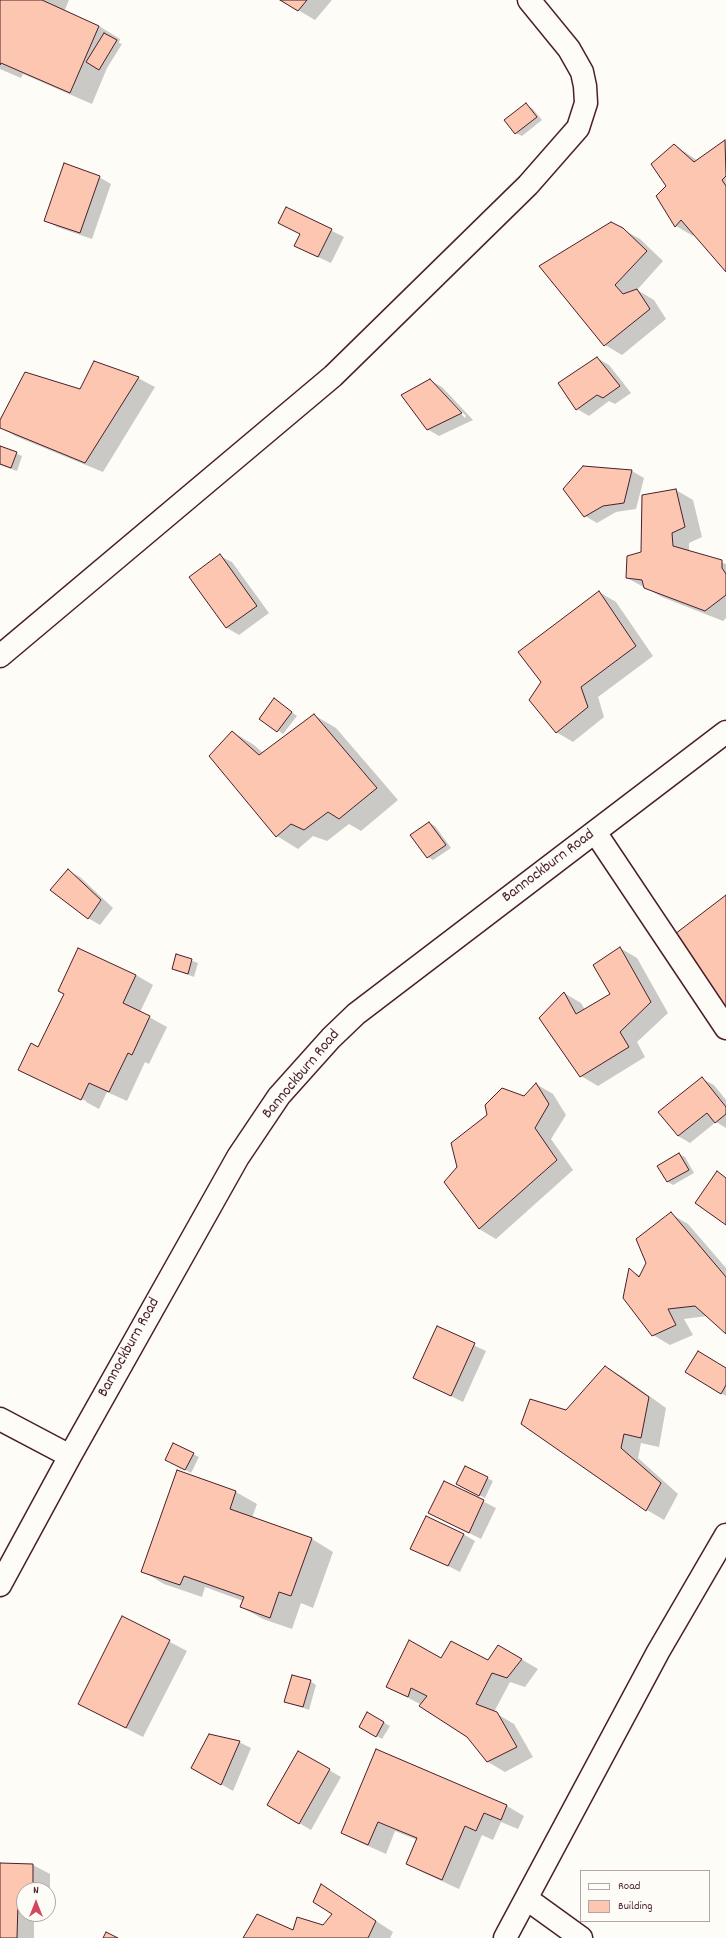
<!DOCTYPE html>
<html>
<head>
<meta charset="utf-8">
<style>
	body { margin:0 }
	#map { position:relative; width:726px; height:1938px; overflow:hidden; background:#fdfcf7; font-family:Dekko,sans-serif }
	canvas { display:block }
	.legend { position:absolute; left:580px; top:1870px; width:130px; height:52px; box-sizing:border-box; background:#fdfcf7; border:1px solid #b5a4a5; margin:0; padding:5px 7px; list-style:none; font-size:12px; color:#4a1f2b }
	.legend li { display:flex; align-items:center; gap:8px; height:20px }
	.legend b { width:20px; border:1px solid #b5a4a5 }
	.north { position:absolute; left:16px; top:1882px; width:40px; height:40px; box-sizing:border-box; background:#fdfcf7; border:1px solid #b5a4a5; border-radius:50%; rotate:0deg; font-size:11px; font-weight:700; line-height:16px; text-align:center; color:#4a1f2b }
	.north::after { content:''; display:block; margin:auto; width:14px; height:18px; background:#d1495b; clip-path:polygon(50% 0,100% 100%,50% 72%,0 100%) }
</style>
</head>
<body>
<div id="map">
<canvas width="726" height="1938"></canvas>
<ul class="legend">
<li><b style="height:5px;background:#fdfcf7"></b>Road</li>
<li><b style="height:11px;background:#fdc6b0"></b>Building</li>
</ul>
<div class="north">N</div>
</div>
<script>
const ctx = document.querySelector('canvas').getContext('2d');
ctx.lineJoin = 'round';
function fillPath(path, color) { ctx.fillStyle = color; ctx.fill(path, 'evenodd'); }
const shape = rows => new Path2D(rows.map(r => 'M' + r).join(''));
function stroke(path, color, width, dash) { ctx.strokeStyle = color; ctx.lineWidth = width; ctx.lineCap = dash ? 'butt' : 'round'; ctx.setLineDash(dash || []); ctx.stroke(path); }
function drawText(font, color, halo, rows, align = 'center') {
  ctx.font = font + ' Dekko,sans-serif'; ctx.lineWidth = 3; ctx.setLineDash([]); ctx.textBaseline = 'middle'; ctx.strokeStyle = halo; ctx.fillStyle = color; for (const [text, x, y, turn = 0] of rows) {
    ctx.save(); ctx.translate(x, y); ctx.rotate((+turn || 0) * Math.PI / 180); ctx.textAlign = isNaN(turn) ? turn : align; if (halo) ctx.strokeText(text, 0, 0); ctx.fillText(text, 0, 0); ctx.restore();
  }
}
fillPath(shape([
	[0,0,69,0,64,12,99,26,120,39,119,43,122,44,107,68,92,104,23,74,21,78,0,69],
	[281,0,332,0,315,20],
	[526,105,532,108,542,120,522,136,516,133],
	[725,141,726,142,726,271,694,234,693,236,676,226,657,197,668,186,675,145,698,161],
	[99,177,111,184,92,239,57,227,45,220],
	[287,208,344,237,331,263,307,252,301,234,279,223],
	[622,229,640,239,663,261,637,290,654,300,666,319,622,355,605,345,541,266],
	[597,358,609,365,631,393,615,404,609,401,589,416,577,409],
	[138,378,155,387,103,472,15,436,0,427,0,422],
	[430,380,442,387,473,420,439,436,427,429],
	[437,388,439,388,466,416,465,418],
	[0,447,22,456,17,471,0,465],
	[583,467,632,471,644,478,636,509,616,512,597,523,585,516],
	[676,490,693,500,702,537,689,543,689,552,726,564,726,618,723,621,662,597,627,578],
	[220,556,232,562,269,613,239,635,227,628,190,577],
	[599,592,616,602,653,656,598,697,604,717,573,742,556,732],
	[280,703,297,716,283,734,261,718],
	[314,715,336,728,398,800,361,831,349,824,327,841,313,836,298,849,277,836,233,732,254,745,263,753],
	[429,823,435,826,451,848,433,860,428,857],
	[68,871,80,877,113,908,100,925,88,918],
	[620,948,637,958,668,1013,637,1042,645,1057,598,1086,581,1076,564,993,581,1003,585,1010,611,994],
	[177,955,198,963,194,977,173,969],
	[136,975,153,985,140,1012,167,1027,149,1064,145,1062,127,1101,107,1092,99,1109,86,1102,86,1101,36,1077,36,1079,19,1069,39,1049],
	[702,1079,714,1085,726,1100,726,1128,716,1122,690,1143,678,1136],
	[536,1084,553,1094,566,1115,551,1139,573,1170,496,1239,479,1229,458,1167,488,1115,524,1097],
	[679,1154,685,1157,694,1173,673,1185,668,1182],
	[671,1214,688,1224,726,1268,726,1333,707,1316,684,1319,693,1335,670,1345,653,1335,630,1270,641,1276],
	[437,1328,486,1351,463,1402,414,1378],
	[605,1367,623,1377,666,1408,659,1447,641,1443,638,1458,678,1494,664,1520,647,1510,522,1424,567,1411],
	[726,1369,726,1396,721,1393],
	[193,1454,199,1457,191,1473,172,1463],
	[465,1467,493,1481,485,1498,463,1487],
	[445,1482,496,1508,481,1539,429,1513],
	[236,1492,257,1504,252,1518,312,1539,333,1552,313,1608,301,1603,292,1629,263,1619,241,1607,243,1601,205,1587,202,1597,164,1584,142,1571],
	[463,1534,475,1541,460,1572,412,1548],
	[123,1617,187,1651,143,1737,79,1704],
	[499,1646,538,1669,525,1687,510,1682,494,1712,514,1724,533,1757,505,1772,488,1762,468,1736,422,1705,387,1687,442,1659,488,1661],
	[310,1681,316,1685,309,1710,285,1701],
	[367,1713,390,1726,382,1739,360,1726],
	[239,1742,251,1748,233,1791,193,1768],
	[377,1751,507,1806,524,1816,518,1829,501,1822,493,1840,482,1835,459,1889,424,1873,407,1864,417,1840,395,1831,386,1854,359,1842,342,1832],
	[298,1752,341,1777,311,1830,268,1805],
	[0,1864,33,1865,50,1874,50,1912,48,1912,48,1890,24,1890,24,1914,34,1914,34,1938,0,1938],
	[322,1886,393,1932,390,1938,245,1938,324,1927,333,1914]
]), '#0003');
const building = shape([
	[0,0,42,0,99,26,70,93,1,63,0,65,0,0],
	[280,0,307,0,298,11,280,0],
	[104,33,117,40,99,70,86,62,104,33],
	[526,103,537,117,515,134,504,120,526,103],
	[725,140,726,176,722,180,726,186,726,272,681,220,675,227,656,196,666,186,651,164,674,144,694,162,725,140],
	[64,163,100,176,80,233,44,221,64,163],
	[286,207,332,229,318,257,294,246,300,234,278,223,286,207],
	[611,222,623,228,647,251,615,285,623,294,637,289,650,309,604,346,539,266,611,222],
	[597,357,620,386,603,398,597,395,576,410,558,383,597,357],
	[94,361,139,377,85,463,0,428,0,420,25,372,80,389,94,361],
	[430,379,462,413,427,430,401,395,430,379],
	[0,446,17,452,11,468,0,464,0,446],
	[583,466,632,470,624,503,603,506,584,517,563,489,583,466],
	[676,489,685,527,672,533,673,546,722,560,722,568,726,574,726,595,705,611,644,588,642,580,626,578,627,556,641,552,642,495,676,489],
	[220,554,257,606,226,628,189,577,220,554],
	[599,591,636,646,581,687,588,707,556,733,529,700,541,682,518,652,599,591],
	[274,698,292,712,277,732,259,719,274,698],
	[314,714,377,788,339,819,328,812,304,830,291,824,276,837,209,756,232,731,259,755,314,714],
	[429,822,446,845,427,858,410,835,429,822],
	[68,869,101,900,88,919,50,890,68,869],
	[726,895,726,1014,675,934,726,895],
	[620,947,651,1002,620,1032,629,1047,580,1077,539,1018,564,992,576,1014,610,994,593,965,620,947],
	[78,948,136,975,123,1003,150,1016,132,1055,128,1053,109,1092,89,1083,81,1100,18,1070,31,1043,38,1047,64,994,58,991,78,948],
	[176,954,192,959,188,974,172,969,176,954],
	[702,1077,726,1107,726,1114,715,1123,707,1113,678,1136,658,1112,702,1077],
	[536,1083,549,1104,535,1128,557,1160,479,1229,444,1182,457,1167,451,1143,487,1115,485,1105,502,1088,524,1096,536,1083],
	[679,1153,689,1170,667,1182,657,1166,679,1153],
	[717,1171,726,1178,726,1225,695,1203,717,1171],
	[671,1212,726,1277,726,1334,695,1306,668,1309,676,1325,652,1336,623,1298,629,1268,639,1277,646,1263,636,1239,671,1212],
	[437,1326,475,1343,451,1396,413,1378,437,1326],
	[698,1351,726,1368,726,1385,721,1394,685,1372,698,1351],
	[605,1366,649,1397,641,1438,624,1434,621,1448,661,1483,646,1511,521,1424,530,1399,566,1410,605,1366],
	[173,1443,194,1453,185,1470,165,1460,173,1443],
	[465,1466,488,1477,479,1496,456,1484,465,1466],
	[177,1470,236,1491,230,1509,312,1538,291,1596,279,1592,270,1618,240,1607,244,1597,184,1576,180,1585,141,1572,177,1470],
	[444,1481,484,1500,469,1533,428,1513,444,1481],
	[426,1516,464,1534,448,1566,410,1549,426,1516],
	[122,1616,170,1640,126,1728,78,1704,122,1616],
	[409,1640,441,1658,451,1641,488,1660,498,1645,522,1659,507,1678,492,1673,476,1704,497,1712,517,1747,487,1762,467,1737,419,1706,427,1696,411,1688,408,1697,386,1687,409,1640],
	[292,1675,311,1680,303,1707,284,1702,292,1675],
	[367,1712,384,1722,376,1737,359,1727,367,1712],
	[209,1734,240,1741,221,1785,191,1768,209,1734],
	[376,1749,507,1805,501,1820,484,1813,476,1831,465,1826,442,1880,406,1864,417,1838,378,1822,368,1845,341,1833,376,1749],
	[298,1751,330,1769,299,1824,267,1805,298,1751],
	[0,1863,33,1864,33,1890,24,1890,24,1902,18,1902,17,1938,0,1938,0,1863],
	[321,1884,376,1921,368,1938,243,1938,257,1914,293,1930,297,1917,323,1925,332,1914,313,1902,321,1884],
	[106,1932,118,1938,103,1938,106,1932]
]);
fillPath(building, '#fdc6b0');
stroke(building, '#4a1f2b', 1);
const minor = shape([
	[0,656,333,376,528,185,578,128,586,103,585,86,582,72,569,49,529,0],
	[595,832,726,1028],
	[0,1419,70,1456],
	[0,1585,70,1456,238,1157,279,1096,331,1038,356,1014,726,732],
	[527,1899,581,1938],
	[505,1938,658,1652,726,1535]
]);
stroke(minor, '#4a1f2b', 25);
stroke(minor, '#fdfcf7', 22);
drawText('16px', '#4a1f2b', '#fdfcf7', [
	["Bannockburn Road",549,867,-37],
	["Bannockburn Road",302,1075,-50],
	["Bannockburn Road",130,1348,-61]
]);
</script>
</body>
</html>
